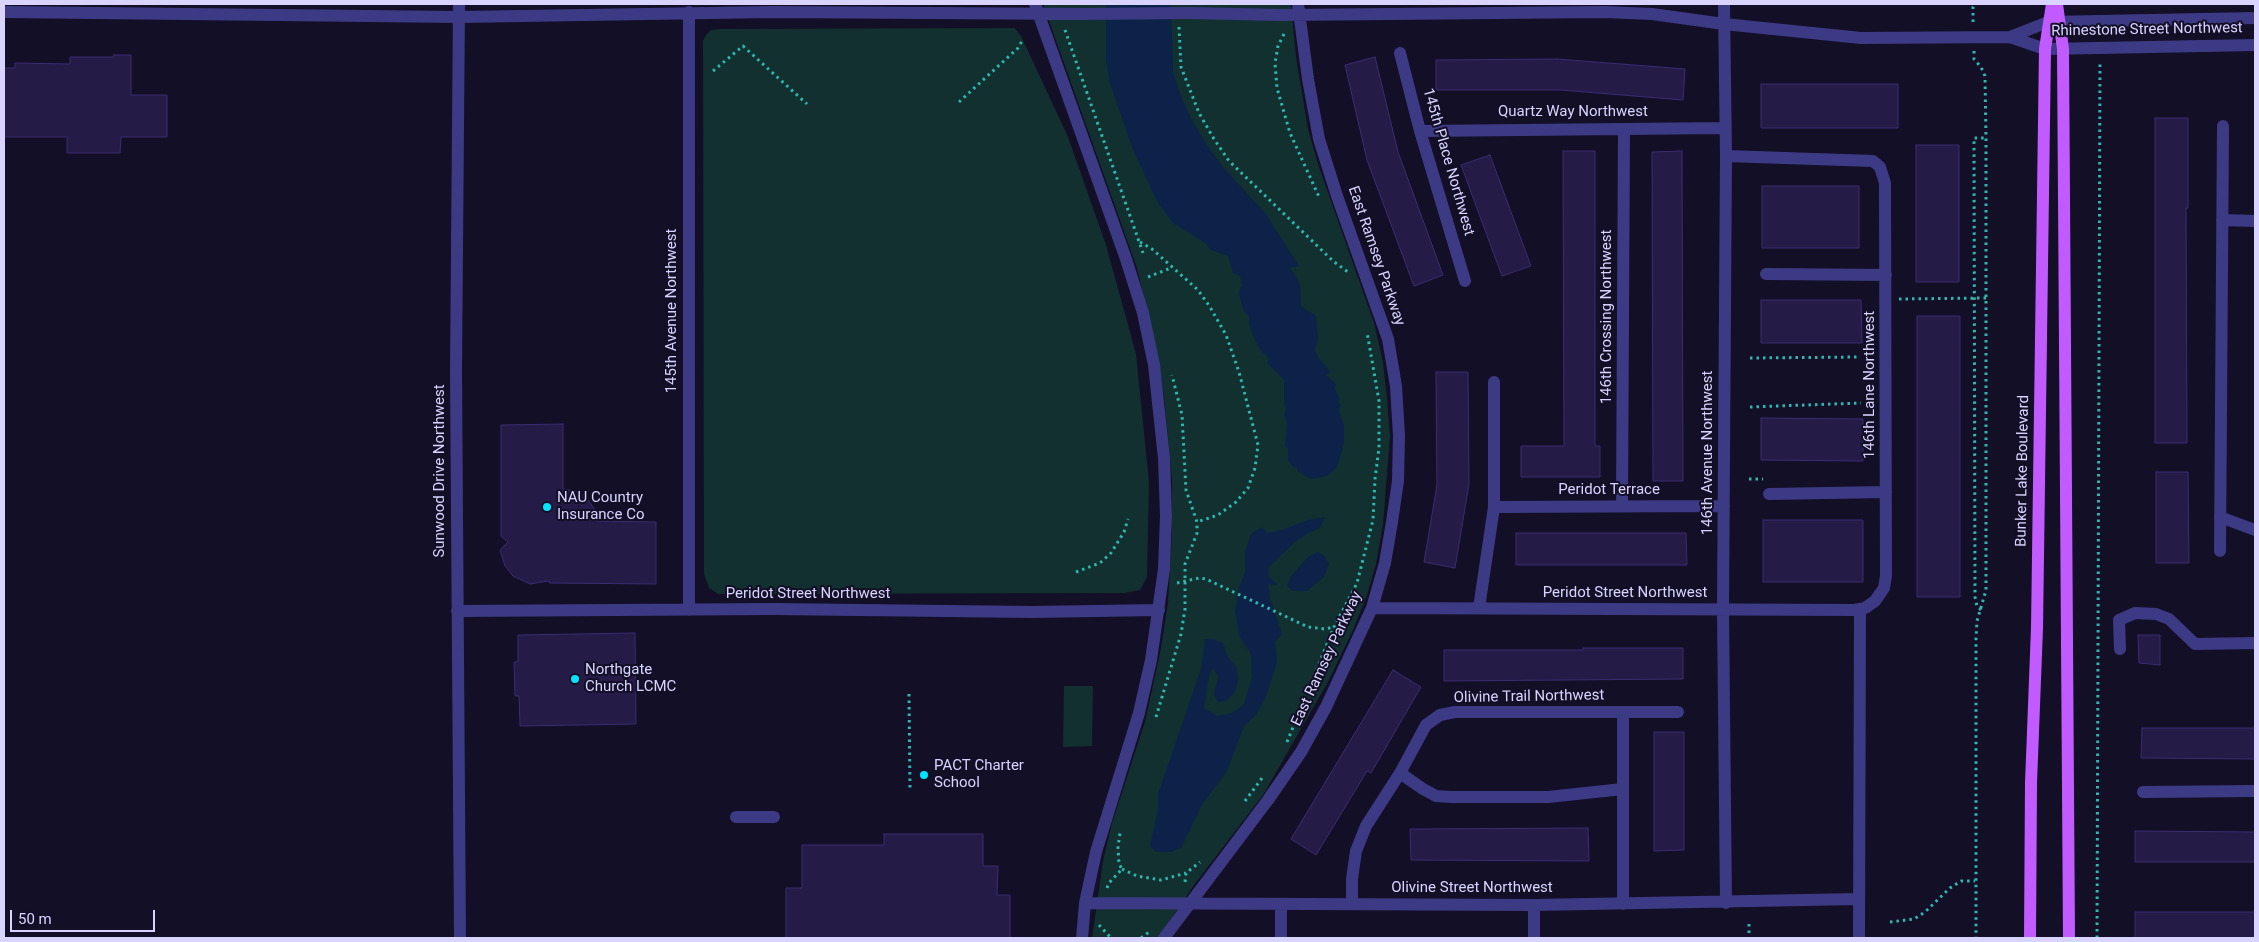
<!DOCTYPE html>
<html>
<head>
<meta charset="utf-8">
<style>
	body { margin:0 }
	#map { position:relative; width:2259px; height:942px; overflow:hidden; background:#130f26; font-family:Roboto,sans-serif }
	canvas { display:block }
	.frame { position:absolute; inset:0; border:5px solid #d9d4ff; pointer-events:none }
	.scale { position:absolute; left:10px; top:910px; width:145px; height:22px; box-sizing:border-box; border:2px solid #d9d4ff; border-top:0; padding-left:6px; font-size:15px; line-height:18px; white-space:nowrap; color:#d9d4ff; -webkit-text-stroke:4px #130f26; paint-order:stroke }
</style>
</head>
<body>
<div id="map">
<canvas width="2259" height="942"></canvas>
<div class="frame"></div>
<div class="scale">50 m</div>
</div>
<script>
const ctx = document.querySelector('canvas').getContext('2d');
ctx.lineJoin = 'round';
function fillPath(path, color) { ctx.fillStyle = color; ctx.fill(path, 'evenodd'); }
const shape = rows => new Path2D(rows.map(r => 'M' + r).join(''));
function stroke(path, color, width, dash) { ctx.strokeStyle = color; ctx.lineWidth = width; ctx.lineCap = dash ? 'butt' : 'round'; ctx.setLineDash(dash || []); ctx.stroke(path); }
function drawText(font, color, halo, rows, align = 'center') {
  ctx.font = font + ' Roboto,sans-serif'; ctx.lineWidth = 4; ctx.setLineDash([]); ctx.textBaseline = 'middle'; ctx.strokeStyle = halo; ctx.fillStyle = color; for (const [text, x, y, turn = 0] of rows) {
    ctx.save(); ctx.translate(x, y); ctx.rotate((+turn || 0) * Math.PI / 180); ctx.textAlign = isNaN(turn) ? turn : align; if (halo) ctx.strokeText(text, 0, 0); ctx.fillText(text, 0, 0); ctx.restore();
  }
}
fillPath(shape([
	[1043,4,1291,4,1296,57,1308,129,1318,164,1374,323,1383,362,1387,398,1390,436,1383,524,1376,564,1367,595,1353,630,1328,682,1263,795,1194,885,1158,938,1092,938,1103,861,1112,823,1145,722,1161,648,1168,603,1172,535,1172,479,1164,396,1159,364,1137,268],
	[1015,28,1021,36,1068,137,1106,245,1136,354,1149,482,1147,577,1140,590,1125,593,718,594,709,588,704,574,703,41,706,35,711,30,720,29],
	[1064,686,1093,686,1092,746,1063,747]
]), '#12302f');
fillPath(shape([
	[1106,4,1171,4,1173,72,1181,97,1192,120,1207,145,1222,166,1266,214,1299,266,1290,268,1300,283,1301,306,1316,316,1318,339,1315,350,1318,357,1331,372,1326,375,1336,384,1335,389,1340,399,1338,402,1341,404,1339,410,1344,425,1344,444,1337,467,1327,476,1311,479,1297,471,1297,467,1294,468,1288,460,1288,449,1285,446,1287,424,1284,414,1286,411,1284,404,1284,380,1267,363,1269,358,1261,351,1253,336,1249,323,1249,316,1244,312,1239,294,1239,290,1242,286,1240,276,1233,273,1228,256,1211,250,1205,243,1173,223,1158,203,1148,182,1133,150,1110,83,1106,60],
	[1325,517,1320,528,1308,533,1294,543,1269,567,1268,576,1278,585,1268,584,1270,598,1282,634,1275,642,1277,662,1266,697,1256,715,1244,726,1227,771,1202,805,1181,848,1171,852,1156,852,1150,846,1158,809,1158,794,1201,669,1205,639,1214,639,1223,643,1227,655,1237,669,1238,682,1234,693,1226,701,1218,702,1214,695,1218,676,1213,668,1209,676,1204,708,1217,716,1232,713,1244,704,1252,677,1251,654,1239,636,1235,611,1239,587,1245,572,1245,552,1251,534,1262,527,1267,533,1282,530,1308,520],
	[1318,552,1324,555,1329,564,1324,577,1307,591,1293,591,1287,586,1291,576,1308,557]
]), '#0c2248');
const building = shape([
	[114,55,131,55,131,95,167,95,167,137,121,137,120,153,67,153,67,137,4,137,4,68,15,68,15,63,70,64,70,57,114,57,114,55],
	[1375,57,1398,152,1443,275,1414,286,1367,160,1345,65,1375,57],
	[1557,59,1685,69,1683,100,1561,90,1436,90,1436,60,1557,59],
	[1761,84,1898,84,1898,128,1761,128,1761,84],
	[2155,118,2188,118,2188,208,2186,208,2187,443,2155,443,2155,118],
	[1916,145,1959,145,1959,282,1916,282,1916,145],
	[1563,151,1595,151,1595,446,1600,446,1600,477,1521,477,1521,446,1564,446,1563,151],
	[1682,151,1683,481,1653,481,1652,152,1682,151],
	[1490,155,1531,266,1502,276,1461,165,1490,155],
	[1762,186,1859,186,1859,248,1762,248,1762,186],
	[1761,300,1861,300,1862,343,1761,343,1761,300],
	[1917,316,1960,316,1960,597,1917,597,1917,316],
	[1436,372,1468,372,1469,484,1455,568,1424,562,1437,485,1436,372],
	[1761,418,1863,419,1863,461,1761,460,1761,418],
	[563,424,563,489,575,491,585,496,596,511,597,521,656,522,656,584,550,583,548,581,530,584,513,576,505,566,500,550,508,542,501,536,501,425,563,424],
	[2156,472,2188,472,2189,563,2156,563,2156,472],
	[1763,520,1863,520,1863,582,1763,582,1763,520],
	[1516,533,1686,533,1687,565,1516,565,1516,533],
	[635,633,636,724,520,726,519,696,515,696,514,662,518,662,518,635,635,633],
	[2138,635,2160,635,2160,665,2139,663,2138,635],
	[1583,648,1683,648,1683,679,1444,681,1444,650,1583,650,1583,648],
	[1393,670,1421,687,1371,773,1367,771,1316,855,1291,839,1393,670],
	[2142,728,2255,728,2255,759,2141,758,2142,728],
	[1654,732,1684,732,1684,850,1654,851,1654,732],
	[1588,828,1589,861,1411,860,1410,829,1588,828],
	[2135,831,2255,832,2255,862,2135,862,2135,831],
	[884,834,983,834,983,866,998,866,997,895,1010,895,1010,938,786,938,786,888,802,888,802,845,884,845,884,834],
	[2135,912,2255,912,2255,938,2135,938,2135,912]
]);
fillPath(building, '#241b47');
stroke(building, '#3b2d73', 1);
stroke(shape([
	[1973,22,1973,7,1975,4],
	[1179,27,1181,67,1199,113,1214,139,1229,161,1333,261,1348,272],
	[1065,30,1143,253],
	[1284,34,1278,46,1275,63,1277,88,1290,133,1320,199],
	[1974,51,1974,59,1981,67,1985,76,1986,138,1986,590,1977,621,1976,638,1976,938],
	[713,71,743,46,807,104],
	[959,102,1018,48,1023,39],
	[1140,242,1152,249,1198,290,1210,307,1226,335,1239,372,1258,445,1255,468,1248,488,1236,502,1218,515,1197,522],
	[1148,277,1171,268],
	[1899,299,1986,298],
	[1750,358,1860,357],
	[1750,407,1861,403],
	[1749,479,1763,479],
	[1076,572,1100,563,1111,553,1124,532,1128,519],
	[1177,583,1199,578,1206,579,1308,627,1325,629,1334,627,1346,630],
	[1981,610,1977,606,1975,597,1974,138,1986,138],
	[909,694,910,788],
	[1156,717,1181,634,1185,609,1185,564,1197,533,1197,522,1186,490,1182,415,1172,375],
	[1287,742,1334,627,1357,583,1373,520,1375,479,1379,448,1379,401,1367,332],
	[1245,801,1262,778],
	[1122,869,1137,876,1161,880,1186,873],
	[1185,882,1186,873,1200,862],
	[1107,888,1109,883,1122,869,1119,864,1118,847,1120,833],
	[1890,922,1914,919,1925,912,1950,888,1961,881,1975,881],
	[1749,924,1749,938],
	[1099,925,1111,938],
	[1141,938,1149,932],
	[2097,938,2100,62]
]), '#2fb8b0', 3, [2.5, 4]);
stroke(shape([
	[459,4,456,372,460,938],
	[1035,4,1126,259,1143,313,1154,365,1164,458,1166,516,1164,569,1151,660,1139,713,1096,852,1085,903,1082,938],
	[1724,4,1726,156,1723,610,1726,903],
	[4,12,459,17,772,12,1084,14],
	[689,12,689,610],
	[1188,13,1282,15,1605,12,1652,14,1724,24,1861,38,2010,37,2045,49,2255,45],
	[2010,37,2048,22,2255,18],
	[1400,53,1420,131,1465,281],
	[1420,131,1725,128],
	[2222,220,2255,221],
	[1766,274,1886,275],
	[1769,494,1886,492],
	[1622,505,1624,129],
	[1494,507,1724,506],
	[2220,517,2255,530],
	[2220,551,2223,126],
	[1372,608,1855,610,1865,608,1875,601,1884,588,1886,576,1885,183,1880,167,1873,161,1726,156],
	[1479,608,1494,507,1494,382],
	[457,611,773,609,1032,612,1159,610],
	[2120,649,2119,620,2135,613,2156,614,2169,619,2195,644,2255,643],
	[1400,773,1423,789,1436,796,1451,797,1548,797,1623,789],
	[2143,792,2255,791],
	[736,817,774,817],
	[1085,903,1534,905,1859,899],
	[1352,904,1352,879,1356,851,1366,826,1400,773,1426,725,1440,715,1455,712,1678,712],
	[1623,904,1623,712],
	[1534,905,1534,938],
	[1164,938,1268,800,1301,752,1326,707,1372,608,1385,563,1392,522,1398,481,1399,436,1396,386,1388,339,1337,196,1319,139,1308,79,1298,4],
	[1281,938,1281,904],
	[1859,938,1860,609]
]), '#3d3a85', 12);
stroke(shape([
	[2057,4,2063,49,2069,938],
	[2030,938,2031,783,2037,628,2045,49,2052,4]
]), '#c25bff', 12);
stroke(shape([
	[1084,14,1188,13]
]), '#3d3a85', 12);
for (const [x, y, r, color] of [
	[547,507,5,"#00e5ff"],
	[575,679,5,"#00e5ff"],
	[924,775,5,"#00e5ff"]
]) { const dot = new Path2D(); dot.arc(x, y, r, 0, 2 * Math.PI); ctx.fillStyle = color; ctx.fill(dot); stroke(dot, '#130f26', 2); }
drawText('15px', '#d9d4ff', '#130f26', [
	["Rhinestone Street Northwest",2147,30,-1],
	["Quartz Way Northwest",1573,112],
	["145th Place Northwest",1448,162,74],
	["East Ramsey Parkway",1376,256,71],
	["145th Avenue Northwest",672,311,-90],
	["146th Crossing Northwest",1607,317,-90],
	["146th Lane Northwest",1870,385,-90],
	["146th Avenue Northwest",1708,453,-90],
	["Sunwood Drive Northwest",440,471,-90],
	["Bunker Lake Boulevard",2023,471,-89],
	["Peridot Terrace",1609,490],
	["Peridot Street Northwest",1625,593],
	["Peridot Street Northwest",808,594],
	["East Ramsey Parkway",1327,659,-65],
	["Olivine Trail Northwest",1529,697,-1],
	["Olivine Street Northwest",1472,888]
]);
drawText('15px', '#d9d4ff', '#130f26', [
	["NAU Country",557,498],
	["Insurance Co",557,515],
	["Northgate",585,670],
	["Church LCMC",585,687],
	["PACT Charter",934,766],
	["School",934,783]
], 'left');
</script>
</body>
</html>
